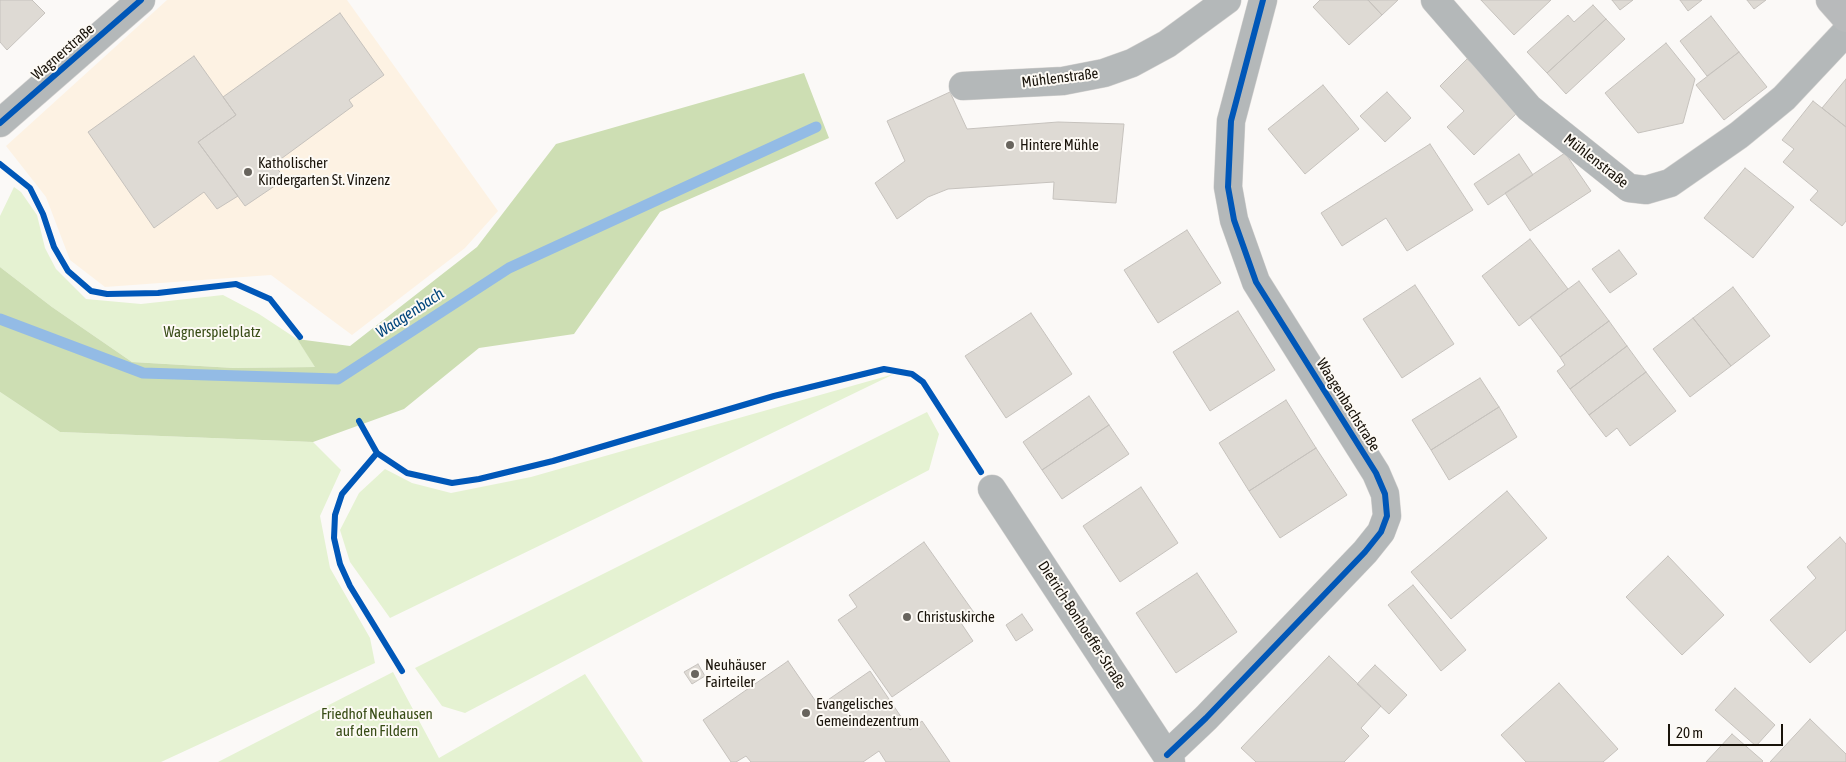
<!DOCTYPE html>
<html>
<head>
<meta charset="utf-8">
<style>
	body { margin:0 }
	#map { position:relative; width:1846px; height:762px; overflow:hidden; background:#fbf9f7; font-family:"Asap Condensed",sans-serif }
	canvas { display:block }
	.scale { position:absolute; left:1668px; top:724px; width:115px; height:22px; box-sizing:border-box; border:2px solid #19130a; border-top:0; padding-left:6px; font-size:15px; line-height:18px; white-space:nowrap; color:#19130a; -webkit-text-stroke:4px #fdfaf5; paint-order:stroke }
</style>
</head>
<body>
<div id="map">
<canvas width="1846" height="762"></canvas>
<div class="scale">20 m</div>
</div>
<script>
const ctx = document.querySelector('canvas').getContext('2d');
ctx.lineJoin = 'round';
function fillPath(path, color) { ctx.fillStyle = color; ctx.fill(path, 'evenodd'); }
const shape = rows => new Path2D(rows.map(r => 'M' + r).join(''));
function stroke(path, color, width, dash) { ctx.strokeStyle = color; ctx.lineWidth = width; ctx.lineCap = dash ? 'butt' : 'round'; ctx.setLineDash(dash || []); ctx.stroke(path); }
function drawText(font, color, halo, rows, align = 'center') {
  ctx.font = font + ' "Asap Condensed",sans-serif'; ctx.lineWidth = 4; ctx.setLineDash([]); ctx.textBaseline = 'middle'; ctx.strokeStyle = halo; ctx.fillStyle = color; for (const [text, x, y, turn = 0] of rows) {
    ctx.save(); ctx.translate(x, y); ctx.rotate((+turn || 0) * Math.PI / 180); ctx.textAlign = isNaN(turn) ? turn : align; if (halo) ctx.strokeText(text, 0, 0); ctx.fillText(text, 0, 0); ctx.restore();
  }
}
fillPath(shape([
	[167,0,347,0,498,211,465,248,352,335,271,275,105,287,70,260,46,197,6,146]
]), '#fdf2e3');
fillPath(shape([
	[14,187,21,192,37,215,45,248,56,269,86,299,141,304,223,295,259,314,297,339,316,367,234,368,132,362,52,307,0,267,0,216],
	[894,374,390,618,350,562,340,530,359,493,385,469,412,483,451,493,531,477],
	[0,392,60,432,313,442,341,470,320,516,330,568,370,638,375,663,161,762,0,762],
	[927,412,939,434,929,470,465,713,442,706,415,668],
	[393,672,439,758,585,674,643,762,218,762]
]), '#e5f2d2');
fillPath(shape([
	[804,73,829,138,660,212,574,334,479,348,404,409,313,442,60,432,0,392,0,267,52,307,132,362,234,368,315,367,297,339,350,346,477,247,556,144]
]), '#cddeb3');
stroke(shape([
	[0,319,143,373,338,379,509,268,816,127]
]), '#93bbe5', 11);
const building = shape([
	[0,0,32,0,45,13,7,50,0,42,0,0],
	[1320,0,1368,0,1382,15,1349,45,1313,7,1320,0],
	[1368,0,1398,0,1382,15,1368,0],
	[1481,0,1551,0,1514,35,1481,0],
	[1612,0,1633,0,1620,10,1612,0],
	[1680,0,1702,0,1688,11,1680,0],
	[1747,0,1766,0,1754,9,1747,0],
	[1593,5,1606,19,1547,73,1527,52,1568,15,1574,22,1593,5],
	[340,13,384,75,349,100,353,106,274,164,285,179,245,206,198,142,236,115,223,97,340,13],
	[1711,16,1739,52,1707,76,1680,41,1711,16],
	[1606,19,1625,39,1566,94,1547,73,1606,19],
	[1666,43,1695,79,1683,123,1638,133,1605,93,1666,43],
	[1739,52,1767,87,1724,120,1696,85,1739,52],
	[194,56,236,115,198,142,238,196,217,209,204,192,154,228,88,132,194,56],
	[1467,59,1519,111,1474,155,1447,127,1464,111,1440,86,1467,59],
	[1846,79,1846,127,1822,108,1846,79],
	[1323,85,1359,129,1305,174,1268,129,1323,85],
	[950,92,967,129,1058,122,1124,124,1116,203,1053,199,1054,182,948,189,928,197,897,219,875,183,905,161,887,121,950,92],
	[1387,92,1411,118,1385,142,1360,116,1387,92],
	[1813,101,1846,127,1846,221,1842,226,1810,200,1818,191,1783,162,1794,149,1782,140,1813,101],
	[1430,144,1473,210,1407,251,1386,218,1342,246,1321,213,1430,144],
	[1565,153,1591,191,1530,231,1505,193,1565,153],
	[1519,154,1533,175,1488,205,1474,184,1519,154],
	[1745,168,1794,207,1753,258,1704,218,1745,168],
	[1187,230,1221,283,1158,323,1124,270,1187,230],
	[1530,239,1568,289,1519,326,1482,276,1530,239],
	[1619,250,1637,274,1610,293,1592,269,1619,250],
	[1579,281,1609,321,1560,357,1530,317,1579,281],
	[1415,285,1454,344,1402,378,1363,319,1415,285],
	[1733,287,1770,336,1731,366,1693,318,1733,287],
	[1238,311,1275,370,1210,411,1173,352,1238,311],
	[1031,313,1072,374,1006,418,965,356,1031,313],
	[1693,318,1731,366,1690,397,1653,349,1693,318],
	[1609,321,1627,346,1570,389,1557,371,1565,365,1560,357,1609,321],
	[1627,346,1646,372,1589,415,1570,389,1627,346],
	[1646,372,1676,411,1630,446,1617,428,1606,437,1589,415,1646,372],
	[1480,378,1499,407,1431,450,1412,420,1480,378],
	[1089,396,1109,425,1042,470,1023,442,1089,396],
	[1286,400,1316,448,1249,491,1219,443,1286,400],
	[1499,407,1517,437,1449,480,1431,450,1499,407],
	[1109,425,1129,454,1062,499,1042,470,1109,425],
	[1316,448,1347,495,1280,538,1249,491,1316,448],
	[1141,487,1178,543,1120,582,1083,526,1141,487],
	[1507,491,1547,538,1451,619,1411,572,1507,491],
	[1840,537,1846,544,1846,630,1810,663,1770,620,1816,578,1807,567,1840,537],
	[924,542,975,614,961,623,973,641,892,697,838,620,857,607,849,595,924,542],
	[1668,556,1724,615,1682,655,1626,597,1668,556],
	[1197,573,1237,632,1176,673,1136,613,1197,573],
	[1413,585,1466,650,1441,671,1388,605,1413,585],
	[1022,614,1033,630,1016,641,1006,625,1022,614],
	[1329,656,1381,706,1361,728,1369,736,1344,762,1256,762,1241,748,1329,656],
	[788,661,819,706,870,671,910,730,922,721,950,762,886,762,879,751,863,762,751,762,746,756,736,762,731,762,703,720,788,661],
	[698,664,705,676,692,684,684,672,698,664],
	[1375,665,1407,695,1389,714,1357,684,1375,665],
	[1559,683,1618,749,1603,762,1526,762,1501,735,1559,683],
	[1735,688,1775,725,1756,746,1715,710,1735,688],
	[1810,719,1846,754,1846,762,1770,762,1810,719],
	[1732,734,1763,761,1762,762,1706,762,1732,734]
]);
fillPath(building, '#dedad4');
stroke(building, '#c6c2bd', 1);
const minor = shape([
	[1435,0,1529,108,1629,188,1646,190,1670,183,1739,135,1784,98,1846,32],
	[963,86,1063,81,1104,73,1132,63,1167,44,1227,0],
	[0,123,141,0],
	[992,489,1171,762],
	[1167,755,1206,718,1365,552,1381,532,1387,516,1385,494,1376,473,1256,282,1234,220,1228,187,1231,121,1263,0]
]);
const major = shape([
	[1830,0,1846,18]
]);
stroke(minor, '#d6d4d2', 29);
stroke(major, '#d6d4d2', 29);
stroke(minor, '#b4b8b9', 28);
stroke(major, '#b8babb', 28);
stroke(shape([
	[0,123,141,0],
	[0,164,30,188,43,214,54,247,68,271,91,291,107,294,158,293,236,284,270,299,300,337],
	[359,421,377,453,342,494,335,515,334,538,340,564,350,586,402,671],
	[377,453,407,473,452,483,479,479,553,461,774,396,884,369,912,374,923,382,981,472],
	[1167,755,1206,718,1365,552,1381,532,1387,516,1385,494,1376,473,1256,282,1234,220,1228,187,1231,121,1263,0]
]), '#0057b8', 6);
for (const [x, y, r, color] of [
	[1010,145,5,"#68645d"],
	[248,172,5,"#68645d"],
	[907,617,5,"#68645d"],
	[695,674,5,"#68645d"],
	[806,713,5,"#68645d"]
]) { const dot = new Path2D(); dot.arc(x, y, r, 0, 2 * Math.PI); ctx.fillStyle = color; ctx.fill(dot); stroke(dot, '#fdfaf5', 2); }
drawText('15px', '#19130a', '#fdfaf5', [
	["Wagnerstraße",63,52,-41],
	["Mühlenstraße",1060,78,-7],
	["Mühlenstraße",1596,161,38],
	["Waagenbachstraße",1348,405,58],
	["Dietrich-Bonhoeffer-Straße",1082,625,57]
]);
drawText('15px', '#19130a', '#fdfaf5', [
	["Hintere Mühle",1020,145],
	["Katholischer",258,163],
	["Kindergarten St. Vinzenz",258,180],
	["Christuskirche",917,617],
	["Neuhäuser",705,665],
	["Fairteiler",705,682],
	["Evangelisches",816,704],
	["Gemeindezentrum",816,721]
], 'left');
drawText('15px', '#384c16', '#fdfaf5', [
	["Wagnerspielplatz",212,332],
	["Friedhof Neuhausen",377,714],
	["auf den Fildern",377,731]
]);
drawText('italic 16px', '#00457b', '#fdfaf5', [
	["Waagenbach",410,313,-33]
]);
</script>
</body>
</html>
